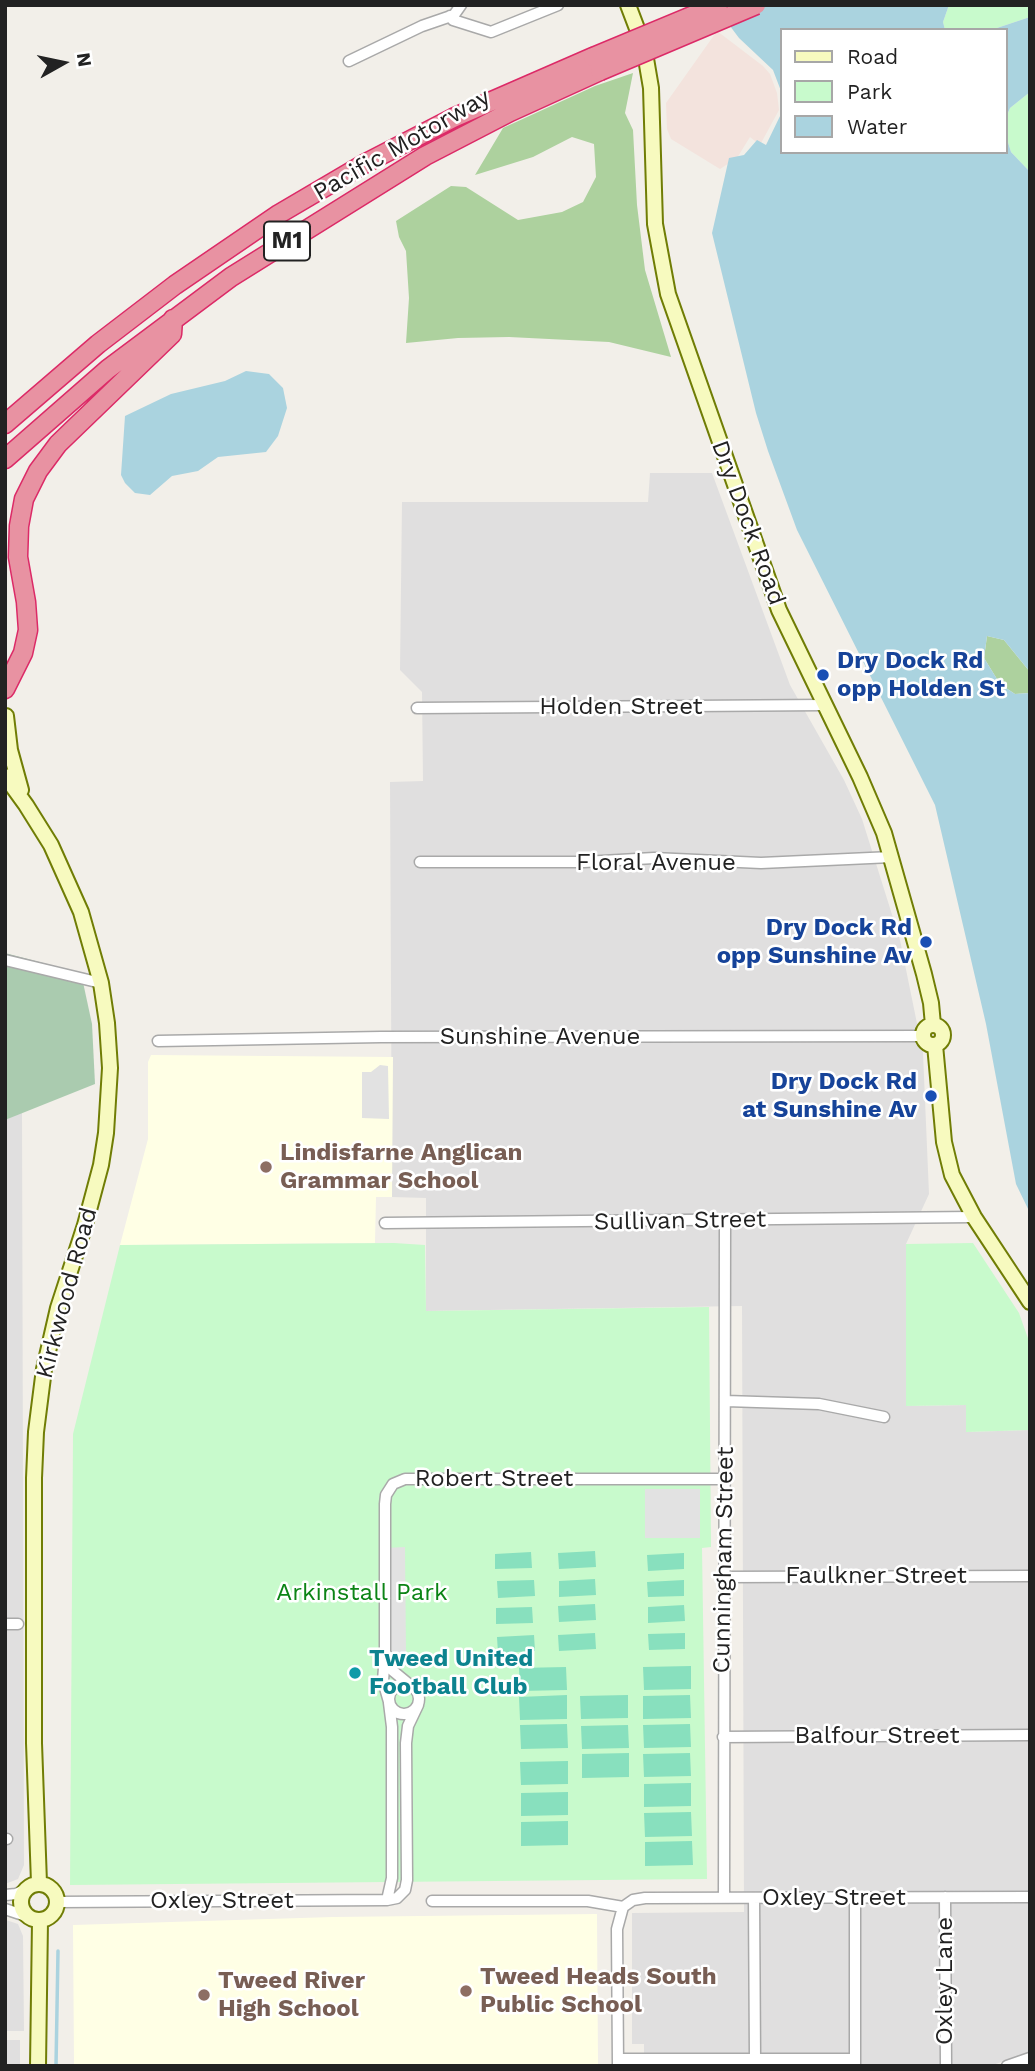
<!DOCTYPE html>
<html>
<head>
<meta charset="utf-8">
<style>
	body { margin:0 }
	#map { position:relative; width:1035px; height:2071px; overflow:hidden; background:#f2efe9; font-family:"Work Sans",sans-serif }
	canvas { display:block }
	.frame { position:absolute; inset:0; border:7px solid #222; pointer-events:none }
	.legend { position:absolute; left:780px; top:28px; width:228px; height:126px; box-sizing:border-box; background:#fff; border:2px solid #a7a7a7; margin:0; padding:9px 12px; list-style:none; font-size:21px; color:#222 }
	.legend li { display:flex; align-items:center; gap:14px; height:35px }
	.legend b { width:35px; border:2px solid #a7a7a7 }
	.north { position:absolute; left:28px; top:28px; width:70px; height:70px; -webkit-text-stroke:5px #fff; paint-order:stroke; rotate:81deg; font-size:19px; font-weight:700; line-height:28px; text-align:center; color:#222 }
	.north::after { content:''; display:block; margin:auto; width:24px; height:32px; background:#222; clip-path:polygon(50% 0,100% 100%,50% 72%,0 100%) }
</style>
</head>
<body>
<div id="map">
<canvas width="1035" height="2071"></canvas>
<div class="frame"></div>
<ul class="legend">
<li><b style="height:9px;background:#f7fabf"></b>Road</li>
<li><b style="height:19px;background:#c8facc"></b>Park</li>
<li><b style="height:19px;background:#aad3df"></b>Water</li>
</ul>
<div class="north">N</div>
</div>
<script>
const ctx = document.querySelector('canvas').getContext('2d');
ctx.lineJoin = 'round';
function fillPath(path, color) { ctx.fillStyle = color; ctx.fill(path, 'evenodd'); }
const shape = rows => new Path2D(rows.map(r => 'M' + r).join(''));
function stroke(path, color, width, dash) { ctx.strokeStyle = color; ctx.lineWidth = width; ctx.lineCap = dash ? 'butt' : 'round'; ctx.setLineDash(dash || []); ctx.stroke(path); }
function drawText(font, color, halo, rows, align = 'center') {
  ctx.font = font + ' "Work Sans",sans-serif'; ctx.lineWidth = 5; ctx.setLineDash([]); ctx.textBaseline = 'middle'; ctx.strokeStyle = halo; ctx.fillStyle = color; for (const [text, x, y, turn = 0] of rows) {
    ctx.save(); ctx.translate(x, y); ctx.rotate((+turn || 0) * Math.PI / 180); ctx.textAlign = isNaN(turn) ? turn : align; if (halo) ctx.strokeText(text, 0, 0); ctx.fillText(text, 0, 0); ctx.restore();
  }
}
fillPath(shape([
	[650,473,712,473,790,685,844,780,862,819,900,940,923,1053,929,1194,906,1244,906,1406,966,1405,966,1432,1030,1430,1030,2052,990,2066,644,2066,644,2044,632,2044,632,1913,744,1912,742,1306,426,1311,426,1198,392,1197,390,782,423,781,422,692,400,670,402,502,648,502],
	[22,1112,24,1865,18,1879,5,1884,5,1120],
	[5,1893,6,1920,18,1924,23,1936,24,2031,5,2031],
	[5,2040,20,2040,20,2066,5,2066]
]), '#e0dfdf');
fillPath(shape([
	[151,1055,393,1057,392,1197,376,1197,375,1243,120,1245,148,1139,148,1062],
	[597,1914,598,2066,74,2066,73,1925,333,1917]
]), '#ffffe5');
fillPath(shape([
	[717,31,763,66,770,74,777,93,779,110,760,145,750,137,737,158,720,169,671,139,667,129,666,103]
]), '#f3e3dd');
fillPath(shape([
	[633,73,625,113,633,130,637,205,645,270,671,357,609,342,509,337,458,338,406,343,409,298,406,251,399,237,396,221,451,186,466,187,518,220,562,212,583,202,596,177,594,144,572,137,533,157,475,175,503,128,595,86],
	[987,636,1004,640,1030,672,1030,693,1015,694,1000,684,984,658]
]), '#add19e');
fillPath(shape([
	[5,953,81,973,92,1024,95,1084,5,1120]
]), '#aacbaf');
fillPath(shape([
	[949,5,1030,5,1030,17,991,30,945,30,943,22],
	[1030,92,1030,172,1011,152,1005,133,1005,120,1010,108],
	[394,1243,425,1245,426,1311,709,1307,711,1547,702,1548,707,1879,70,1885,73,1434,120,1245],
	[973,1243,1019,1313,1030,1344,1030,1430,966,1432,966,1405,906,1406,906,1244]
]), '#c8facc');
fillPath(shape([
	[595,1551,596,1567,559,1569,558,1553],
	[531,1552,532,1568,495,1569,495,1554],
	[684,1553,684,1569,648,1571,647,1555],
	[595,1579,596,1595,559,1597,559,1581],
	[534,1580,535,1596,498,1598,497,1581],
	[684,1580,684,1596,648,1597,647,1582],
	[595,1604,596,1620,559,1622,558,1606],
	[684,1605,685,1621,648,1623,648,1607],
	[532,1607,533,1623,496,1624,496,1608],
	[595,1633,596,1649,559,1651,558,1635],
	[685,1633,685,1649,649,1650,648,1634],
	[534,1635,535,1651,498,1653,497,1637],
	[691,1666,691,1689,644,1690,643,1667],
	[566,1667,567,1690,520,1691,519,1668],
	[567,1695,567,1719,520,1720,519,1697],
	[628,1695,628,1718,581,1719,580,1696],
	[690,1695,691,1718,643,1719,643,1696],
	[567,1724,568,1748,521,1749,520,1725],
	[690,1724,691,1747,644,1748,643,1725],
	[628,1725,629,1748,582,1749,581,1726],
	[629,1753,629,1777,582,1778,582,1754],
	[690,1753,691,1776,644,1777,643,1754],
	[568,1761,568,1784,521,1785,520,1762],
	[691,1783,691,1806,644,1807,644,1784],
	[568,1792,568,1815,521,1816,521,1793],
	[691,1812,692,1836,645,1837,644,1813],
	[568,1821,568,1845,521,1846,521,1822],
	[692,1841,693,1865,645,1866,645,1842]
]), '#88e0be');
fillPath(shape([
	[380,1065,388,1066,389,1119,362,1118,362,1072,371,1072],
	[645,1489,700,1489,700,1538,645,1538],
	[405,1547,406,1654,385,1654,385,1548]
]), '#e2e2e2');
fillPath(shape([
	[691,5,949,5,943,22,945,30,781,30,781,91,773,70,739,38,730,26,705,15],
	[1030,17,1030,92,1010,108,1005,120,1005,30,991,30],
	[781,114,781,152,1005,152,1005,133,1011,152,1030,172,1030,672,1004,640,987,636,984,658,1000,684,1015,694,1030,693,1030,1213,1016,1184,986,1024,935,805,797,530,768,451,756,413,712,233,729,158,744,155,757,140,766,145],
	[246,371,269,374,283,388,287,408,278,436,266,452,218,457,198,471,172,476,150,495,135,493,125,483,121,475,125,416,171,394,225,381]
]), '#aad3df');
stroke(shape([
	[56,2066,58,1951]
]), '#aad3df', 3.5);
const street = shape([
	[450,16,453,20,491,32,558,5],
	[349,61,422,26,454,15,461,5],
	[417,708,825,705],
	[420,862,584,862,654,858,761,863,892,857],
	[5,960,101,983],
	[158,1041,381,1037,923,1036],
	[385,1223,974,1217],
	[726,1401,819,1404,884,1417],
	[723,1577,1030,1576],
	[5,1624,18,1624],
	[386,1654,393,1671,410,1685],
	'389 1699a15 15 0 1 1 30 0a15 15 0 1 1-30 0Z',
	[389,1702,383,1681,385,1654,385,1504,386,1495,393,1484,405,1479,725,1479],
	[723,1737,1030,1735],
	[5,1839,7,1839],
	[5,1895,16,1894,26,1889],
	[945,1897,946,2066],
	[724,1898,725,1221],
	[754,1898,755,2059],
	[855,1898,855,2065],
	[387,1900,392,1878,392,1727,389,1703],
	[432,1901,588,1901,623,1907],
	[58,1902,387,1900,397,1898,405,1890,407,1880,406,1743,408,1726,418,1705],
	[5,1909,26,1916],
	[618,2059,855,2059],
	[618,2066,617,1929,623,1907,633,1900,645,1898,1030,1897],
	[1007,2066,1030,2058]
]);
const secondary = shape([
	[628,5,644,47,651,88,655,224,668,294,779,610,860,777,884,833,924,974,931,1003,933,1025],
	[6,716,10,750,21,790],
	[5,776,26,805,51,845,81,912,101,983,107,1023,110,1068,106,1133,101,1165,85,1225,58,1308,44,1369,36,1432,34,1478,34,1743,39,1883],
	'923 1035a10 10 0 1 1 20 0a10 10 0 1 1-20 0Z',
	[935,1045,944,1142,952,1175,974,1217,1030,1302],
	'21 1902a18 18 0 1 1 36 0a18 18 0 1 1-36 0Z',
	[38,2066,40,1921]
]);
const highway = shape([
	[5,424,98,344,175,285,279,214,364,164,453,118,593,57],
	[5,459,108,369,231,277,425,156,510,112,600,71],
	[5,689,23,653,28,630,26,602,18,557,19,526,24,499,38,471,58,444,172,334,173,319]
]);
stroke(street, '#a9a9a9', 13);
stroke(secondary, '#707d05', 18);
stroke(highway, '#dc2a67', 21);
stroke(street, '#fff', 10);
stroke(secondary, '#f7fabf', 14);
stroke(highway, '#e892a2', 18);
const highwayBridge = shape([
	[593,57,718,5],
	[600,71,756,5]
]);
stroke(highwayBridge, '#dc2a67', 21, []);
stroke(highwayBridge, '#e892a2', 18);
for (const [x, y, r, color] of [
	[823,675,7,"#1a4fb4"],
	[926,942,7,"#1a4fb4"],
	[931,1096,7,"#1a4fb4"],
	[266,1167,7,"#8d6e63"],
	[355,1673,7,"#0f9aa8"],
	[466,1991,7,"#8d6e63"],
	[204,1995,7,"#8d6e63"]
]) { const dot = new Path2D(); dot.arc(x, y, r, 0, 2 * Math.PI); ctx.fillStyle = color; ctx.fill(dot); stroke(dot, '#fff', 2.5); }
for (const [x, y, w] of [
	[287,241,46]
]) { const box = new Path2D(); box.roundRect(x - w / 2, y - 19.5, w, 39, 5); ctx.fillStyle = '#fff'; ctx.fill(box); stroke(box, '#222', 2); }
drawText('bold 23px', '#222', null, [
	["M1",287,241]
]);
drawText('24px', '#222', '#fff', [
	["Pacific Motorway",402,145,-30],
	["Dry Dock Road",748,523,70],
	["Holden Street",621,707],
	["Floral Avenue",656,863],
	["Sunshine Avenue",540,1037],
	["Sullivan Street",680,1221,-1],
	["Kirkwood Road",67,1293,-75],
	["Robert Street",494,1479],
	["Cunningham Street",724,1560,-89],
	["Faulkner Street",876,1576],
	["Balfour Street",877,1736],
	["Oxley Street",834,1898],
	["Oxley Street",222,1901],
	["Oxley Lane",945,1981,-90]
]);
drawText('bold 24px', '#164399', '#fff', [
	["Dry Dock Rd",837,661,"left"],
	["opp Holden St",837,689,"left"],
	["Dry Dock Rd",912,928],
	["opp Sunshine Av",912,956],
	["Dry Dock Rd",917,1082],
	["at Sunshine Av",917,1110]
], 'right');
drawText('bold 24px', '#785e54', '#fff', [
	["Lindisfarne Anglican",280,1153],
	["Grammar School",280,1181],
	["Tweed Heads South",480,1977],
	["Public School",480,2005],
	["Tweed River",218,1981],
	["High School",218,2009]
], 'left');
drawText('24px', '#0c8416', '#fff', [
	["Arkinstall Park",362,1593]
]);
drawText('bold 24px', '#0d838f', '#fff', [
	["Tweed United",369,1659],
	["Football Club",369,1687]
], 'left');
</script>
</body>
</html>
